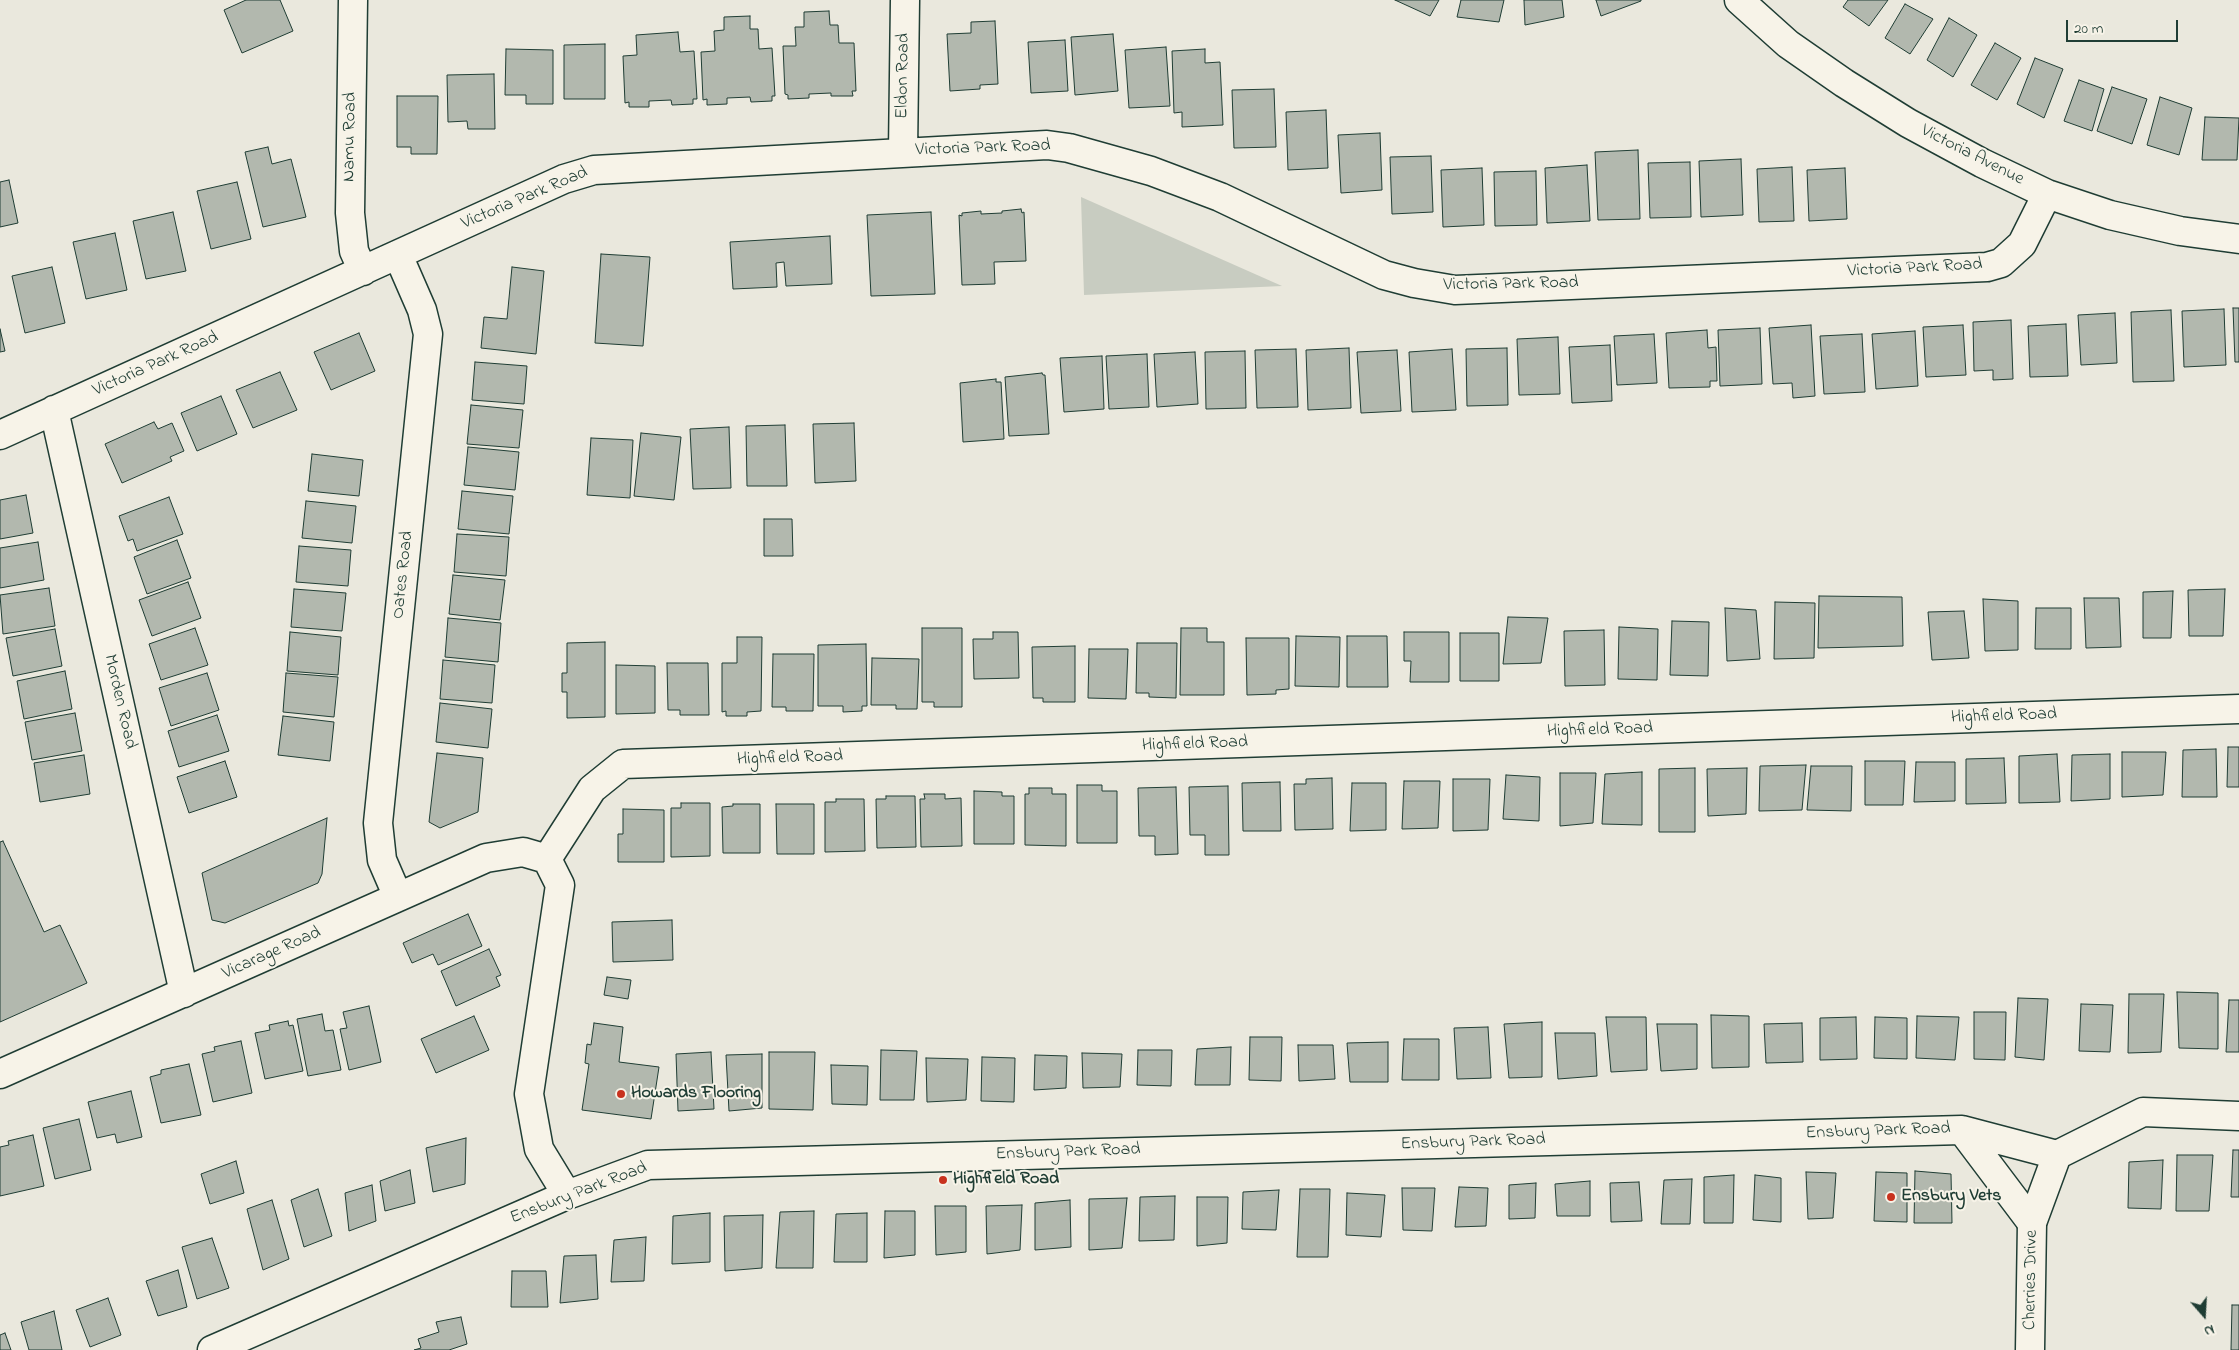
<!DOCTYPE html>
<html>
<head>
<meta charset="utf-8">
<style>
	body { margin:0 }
	#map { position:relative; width:2239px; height:1350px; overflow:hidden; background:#eae8dd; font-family:"Indie Flower",sans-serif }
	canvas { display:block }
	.north { position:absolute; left:2179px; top:1290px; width:50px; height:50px; -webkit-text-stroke:4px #f7f3e8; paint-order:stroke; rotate:161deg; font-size:14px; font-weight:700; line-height:20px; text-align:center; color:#1f3d34 }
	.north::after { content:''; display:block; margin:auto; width:18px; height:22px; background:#1f3d34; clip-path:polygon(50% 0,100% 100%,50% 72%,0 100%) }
	.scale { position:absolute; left:2066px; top:20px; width:112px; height:22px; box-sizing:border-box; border:2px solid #1f3d34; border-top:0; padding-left:6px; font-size:15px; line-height:18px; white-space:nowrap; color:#1f3d34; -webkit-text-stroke:4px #f7f3e8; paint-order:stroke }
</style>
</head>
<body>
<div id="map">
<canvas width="2239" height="1350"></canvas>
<div class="north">N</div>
<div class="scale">20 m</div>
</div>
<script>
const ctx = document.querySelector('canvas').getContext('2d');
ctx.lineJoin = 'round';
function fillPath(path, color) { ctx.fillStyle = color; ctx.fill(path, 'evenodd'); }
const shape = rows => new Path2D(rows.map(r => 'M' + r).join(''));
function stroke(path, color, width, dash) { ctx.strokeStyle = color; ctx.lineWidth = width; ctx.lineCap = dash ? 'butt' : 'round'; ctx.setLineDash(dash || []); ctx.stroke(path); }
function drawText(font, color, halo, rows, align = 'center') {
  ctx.font = font + ' "Indie Flower",sans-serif'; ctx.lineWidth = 4; ctx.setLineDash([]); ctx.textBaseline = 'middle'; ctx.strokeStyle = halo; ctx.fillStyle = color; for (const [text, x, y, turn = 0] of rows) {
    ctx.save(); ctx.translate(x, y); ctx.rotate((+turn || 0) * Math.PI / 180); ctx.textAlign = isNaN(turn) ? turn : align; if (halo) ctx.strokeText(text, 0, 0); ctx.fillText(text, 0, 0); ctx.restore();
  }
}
fillPath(shape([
	[1081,197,1282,286,1084,295]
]), '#c8ccc1');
const building = shape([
	[246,0,280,0,293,31,242,53,224,10,246,0],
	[1395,0,1439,0,1430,16,1395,0],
	[1461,0,1504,0,1499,22,1457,17,1461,0],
	[1524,0,1562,0,1564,17,1525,25,1524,0],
	[1596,0,1641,0,1641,1,1601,16,1596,0],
	[1848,0,1888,0,1869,26,1843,7,1848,0],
	[1905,4,1933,19,1910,54,1885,38,1905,4],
	[829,11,830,25,838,25,839,43,854,43,856,91,852,91,853,96,831,96,831,93,809,94,809,98,788,99,788,95,785,94,783,46,796,46,795,27,804,27,804,12,829,11],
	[750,16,750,29,758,29,759,49,772,48,775,96,772,96,772,101,751,102,750,97,727,98,727,104,707,105,707,99,703,100,701,52,715,51,714,31,724,30,724,17,750,16],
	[1949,18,1977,35,1953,77,1927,60,1949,18],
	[995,21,998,84,980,85,980,89,950,91,947,34,971,33,971,22,995,21],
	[678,32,680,52,694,51,697,99,693,99,693,104,672,105,671,100,649,101,649,107,629,107,629,102,625,103,623,56,637,55,636,35,678,32],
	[1113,34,1118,91,1075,95,1071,37,1113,34],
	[1065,40,1068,91,1031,93,1028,42,1065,40],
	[1995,43,2021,58,1997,100,1971,85,1995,43],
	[605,44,605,99,564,99,564,45,605,44],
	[1166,47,1170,106,1129,108,1125,50,1166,47],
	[506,49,553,50,553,104,526,104,526,95,505,95,506,49],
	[1205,49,1205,63,1220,62,1223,125,1182,127,1182,112,1174,113,1172,51,1205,49],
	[2035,58,2063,69,2044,118,2017,104,2035,58],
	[494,74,495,129,468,129,467,121,448,122,447,75,494,74],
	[2079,80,2104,89,2092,131,2064,121,2079,80],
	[2112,87,2147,99,2132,144,2097,131,2112,87],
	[1274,89,1276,147,1234,148,1232,90,1274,89],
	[397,96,438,96,437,154,411,154,411,147,397,147,397,96],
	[2160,97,2192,108,2179,155,2147,145,2160,97],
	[1326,110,1328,168,1288,170,1286,112,1326,110],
	[2205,117,2239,118,2237,160,2202,160,2205,117],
	[1380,133,1382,190,1341,193,1338,135,1380,133],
	[268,147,272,164,291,159,306,217,263,227,245,152,268,147],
	[1638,150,1640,219,1598,220,1595,152,1638,150],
	[1431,156,1433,212,1392,214,1390,157,1431,156],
	[1741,159,1743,215,1701,217,1699,161,1741,159],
	[1690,162,1691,217,1650,218,1648,163,1690,162],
	[1587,165,1590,221,1547,223,1545,168,1587,165],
	[1792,167,1794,221,1759,222,1757,169,1792,167],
	[1482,168,1484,225,1443,227,1441,170,1482,168],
	[1845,168,1847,219,1809,221,1807,170,1845,168],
	[1536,171,1537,225,1495,226,1494,172,1536,171],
	[9,180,18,223,0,227,0,182,9,180],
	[237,182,251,239,211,249,197,191,237,182],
	[1021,209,1022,213,1024,212,1026,261,994,262,995,284,962,285,959,215,962,216,962,213,981,211,981,214,1002,213,1002,211,1021,209],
	[173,212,186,271,146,279,133,221,173,212],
	[931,212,935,294,871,296,867,215,931,212],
	[115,233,127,290,86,299,73,242,115,233],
	[830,236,832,284,786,286,784,262,776,263,777,287,733,289,730,242,830,236],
	[601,254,650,257,643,346,595,343,601,254],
	[52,267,65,323,25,333,12,276,52,267],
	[512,267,544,271,536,354,481,348,484,317,507,319,512,267],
	[2233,308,2239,308,2239,362,2235,362,2233,308],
	[2224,309,2226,365,2184,367,2182,311,2224,309],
	[2171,310,2174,381,2133,382,2131,312,2171,310],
	[2115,313,2117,363,2081,365,2078,315,2115,313],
	[2011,320,2013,379,1993,380,1993,370,1974,371,1973,322,2011,320],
	[2066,324,2068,376,2030,377,2028,326,2066,324],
	[1811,325,1815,396,1793,398,1792,383,1773,384,1769,328,1811,325],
	[1963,325,1966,375,1926,377,1923,327,1963,325],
	[1760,328,1762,384,1720,386,1718,330,1760,328],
	[0,329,5,351,0,352,0,329],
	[1707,330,1708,348,1716,347,1717,381,1710,381,1710,387,1669,388,1666,333,1707,330],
	[1915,331,1918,386,1876,389,1872,334,1915,331],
	[359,333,375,371,331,390,314,352,359,333],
	[1654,334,1657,383,1617,385,1614,336,1654,334],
	[1862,334,1865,392,1824,394,1820,336,1862,334],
	[1558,337,1560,394,1519,395,1517,339,1558,337],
	[1610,345,1612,401,1572,403,1569,347,1610,345],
	[1349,348,1351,408,1308,410,1306,350,1349,348],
	[1507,348,1508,405,1467,406,1466,349,1507,348],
	[1296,349,1298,407,1257,408,1255,350,1296,349],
	[1452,349,1456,410,1412,412,1409,352,1452,349],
	[1397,350,1401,411,1361,413,1357,352,1397,350],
	[1245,351,1246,408,1206,409,1205,352,1245,351],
	[1195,352,1198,404,1157,407,1154,354,1195,352],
	[1147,354,1149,407,1109,409,1106,356,1147,354],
	[1102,356,1104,409,1064,412,1060,358,1102,356],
	[475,362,527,366,524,404,472,400,475,362],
	[280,372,297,410,253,428,236,390,280,372],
	[1042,373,1043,375,1045,375,1049,434,1009,436,1005,377,1042,373],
	[996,379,996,382,1001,382,1004,439,963,442,960,383,996,379],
	[221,396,237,434,197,451,181,413,221,396],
	[471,405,523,410,519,448,467,444,471,405],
	[154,422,158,429,172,423,184,451,170,457,172,461,122,483,105,444,154,422],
	[854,423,856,481,815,483,813,424,854,423],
	[785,425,787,486,747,486,746,426,785,425],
	[729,427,731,488,693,489,690,429,729,427],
	[641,433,681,437,674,500,634,496,641,433],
	[591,438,633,440,630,498,587,495,591,438],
	[468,447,519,452,515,490,464,485,468,447],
	[312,454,363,460,359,496,308,491,312,454],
	[462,491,513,496,509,534,458,529,462,491],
	[26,495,33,533,0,539,0,500,26,495],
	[169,497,183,534,137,551,133,539,128,541,119,516,169,497],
	[306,501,356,506,352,543,302,538,306,501],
	[764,519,792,519,793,556,764,556,764,519],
	[457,534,509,537,506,576,454,572,457,534],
	[177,540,191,578,147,594,134,557,177,540],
	[38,542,44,580,0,588,0,548,38,542],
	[299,546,351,550,348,586,296,582,299,546],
	[453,575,505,580,500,620,449,614,453,575],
	[188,582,201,618,152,636,139,600,188,582],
	[49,588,55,626,3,634,0,595,49,588],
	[294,589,346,593,342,631,291,627,294,589],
	[2225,589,2223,636,2189,636,2188,590,2225,589],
	[2173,591,2171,638,2143,638,2143,592,2173,591],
	[1819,596,1902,597,1903,646,1818,648,1819,596],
	[2084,598,2119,598,2121,647,2086,648,2084,598],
	[1983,599,2018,601,2018,650,1985,651,1983,599],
	[1775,602,1815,603,1814,658,1774,659,1775,602],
	[1725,608,1756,610,1760,659,1727,661,1725,608],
	[2036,608,2071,608,2071,649,2035,649,2036,608],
	[1964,611,1969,658,1932,660,1928,612,1964,611],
	[1508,617,1548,618,1541,663,1503,664,1508,617],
	[448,618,501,623,498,662,445,657,448,618],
	[1672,621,1709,622,1708,676,1670,675,1672,621],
	[1619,627,1658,629,1657,680,1618,679,1619,627],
	[195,628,208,665,161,680,149,644,195,628],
	[922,628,962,628,962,707,934,707,934,702,922,702,922,628],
	[1181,628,1207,628,1207,642,1224,642,1224,695,1180,695,1181,628],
	[55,629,62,666,13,676,6,638,55,629],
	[1604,630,1605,685,1565,686,1564,631,1604,630],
	[290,632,341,637,338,675,287,671,290,632],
	[993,632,1018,632,1019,678,974,679,973,639,993,639,993,632],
	[1404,632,1449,632,1449,682,1410,682,1411,661,1404,661,1404,632],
	[1460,633,1499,633,1499,681,1460,681,1460,633],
	[1296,636,1340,637,1339,687,1295,686,1296,636],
	[1347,636,1387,636,1388,687,1347,687,1347,636],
	[737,637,762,637,761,711,747,712,747,716,726,716,726,711,722,712,722,663,737,663,737,637],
	[1246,638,1289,638,1289,689,1276,690,1276,694,1247,695,1246,638],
	[605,642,605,717,567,718,567,692,562,692,562,673,567,673,567,643,605,642],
	[1137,643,1177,643,1176,698,1149,697,1149,693,1136,693,1137,643],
	[866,644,867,706,862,706,862,711,843,712,843,706,818,706,818,645,866,644],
	[1075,646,1075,702,1043,702,1043,698,1033,698,1032,647,1075,646],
	[1089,649,1128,649,1126,699,1088,698,1089,649],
	[773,654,814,654,813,711,786,711,786,707,772,707,773,654],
	[872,658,919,659,917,709,896,709,896,705,871,705,872,658],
	[443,660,495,665,492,703,440,699,443,660],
	[667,663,708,663,709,715,680,715,680,710,668,710,667,663],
	[616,665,655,666,655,713,616,714,616,665],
	[65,671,72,709,24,719,17,681,65,671],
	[207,673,219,710,171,726,159,688,207,673],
	[286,673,338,677,334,717,283,712,286,673],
	[440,703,492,709,488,748,436,742,440,703],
	[75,713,82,751,32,760,25,722,75,713],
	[217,715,229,751,179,767,168,731,217,715],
	[283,716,334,722,330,761,278,755,283,716],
	[2228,747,2239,747,2239,787,2227,787,2228,747],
	[2216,749,2217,797,2182,797,2183,750,2216,749],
	[2122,752,2166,752,2163,795,2122,797,2122,752],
	[437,753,483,758,478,812,440,828,429,822,437,753],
	[2057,754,2060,802,2019,803,2019,756,2057,754],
	[2110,754,2110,799,2071,801,2072,755,2110,754],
	[84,755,90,794,40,802,34,763,84,755],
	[2004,758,2006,803,1966,804,1966,759,2004,758],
	[225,761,237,797,189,813,177,777,225,761],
	[1865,761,1905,761,1903,805,1865,805,1865,761],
	[1916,762,1955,762,1955,801,1914,802,1916,762],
	[1806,765,1802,810,1759,811,1760,766,1806,765],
	[1811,766,1852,766,1851,811,1807,810,1811,766],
	[1695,768,1695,832,1659,832,1659,769,1695,768],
	[1747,768,1746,814,1708,816,1707,769,1747,768],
	[1642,772,1642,825,1602,824,1605,774,1642,772],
	[1560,773,1596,773,1593,823,1560,826,1560,773],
	[1506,775,1540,777,1539,821,1503,819,1506,775],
	[1332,778,1333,829,1295,830,1294,784,1306,784,1306,779,1332,778],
	[1453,779,1490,779,1488,830,1453,831,1453,779],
	[1404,781,1440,781,1438,828,1402,829,1404,781],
	[1280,782,1281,831,1243,831,1242,783,1280,782],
	[1352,783,1386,783,1386,830,1350,831,1352,783],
	[1077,785,1102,785,1102,791,1117,791,1117,843,1077,843,1077,785],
	[1228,786,1229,855,1205,855,1205,835,1190,835,1189,787,1228,786],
	[1176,787,1178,854,1155,855,1155,836,1139,836,1138,788,1176,787],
	[1029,788,1052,788,1052,794,1066,794,1066,846,1025,845,1025,794,1029,794,1029,788],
	[974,791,1002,792,1002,796,1014,796,1014,844,974,844,974,791],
	[924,794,945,794,945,799,961,798,962,846,921,847,920,799,925,799,924,794],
	[886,796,915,796,916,847,877,848,876,799,886,799,886,796],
	[836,799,864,799,865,851,825,852,825,802,836,802,836,799],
	[681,803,710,803,710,856,671,857,671,808,681,808,681,803],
	[733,804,760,804,760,853,723,853,722,807,733,806,733,804],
	[776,804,814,804,814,854,777,854,776,804],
	[623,809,664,810,664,862,618,862,618,834,623,834,623,809],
	[327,818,322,874,318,883,225,923,212,920,202,873,327,818],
	[3,841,44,932,60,925,87,983,0,1022,0,842,3,841],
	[468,914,482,946,438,965,433,954,412,963,403,943,468,914],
	[672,920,673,960,613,962,612,922,672,920],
	[489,949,501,975,496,977,500,986,456,1006,441,971,489,949],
	[607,977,631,980,628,999,604,995,607,977],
	[2177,992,2218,993,2218,1049,2179,1048,2177,992],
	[2129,994,2164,994,2161,1052,2128,1053,2129,994],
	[2018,998,2048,999,2044,1060,2015,1057,2018,998],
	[2229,1000,2239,1000,2239,1052,2226,1052,2229,1000],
	[2081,1004,2113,1005,2110,1052,2079,1051,2081,1004],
	[369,1006,381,1062,349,1070,340,1029,347,1028,343,1012,369,1006],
	[1974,1012,2006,1012,2005,1060,1974,1059,1974,1012],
	[322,1014,325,1031,333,1030,341,1070,308,1076,297,1019,322,1014],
	[1711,1015,1749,1016,1749,1067,1712,1068,1711,1015],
	[474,1016,489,1050,436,1073,421,1039,474,1016],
	[1917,1016,1959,1017,1955,1060,1916,1058,1917,1016],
	[1606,1017,1646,1017,1647,1070,1611,1072,1606,1017],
	[1856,1017,1857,1059,1820,1060,1820,1018,1856,1017],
	[1875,1017,1907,1018,1907,1059,1874,1058,1875,1017],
	[288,1021,289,1026,293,1025,303,1071,265,1079,255,1033,270,1030,269,1025,288,1021],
	[1542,1022,1542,1077,1509,1078,1504,1024,1542,1022],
	[594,1023,623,1027,619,1062,659,1067,651,1119,582,1110,589,1064,585,1063,587,1044,591,1045,594,1023],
	[1802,1023,1803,1062,1766,1063,1764,1024,1802,1023],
	[1657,1024,1697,1024,1697,1069,1661,1071,1657,1024],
	[1488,1027,1491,1078,1457,1079,1454,1028,1488,1027],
	[1555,1033,1595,1033,1597,1076,1558,1079,1555,1033],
	[1250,1037,1282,1037,1281,1081,1249,1080,1250,1037],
	[1404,1039,1439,1039,1439,1080,1402,1080,1404,1039],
	[241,1041,252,1093,213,1102,202,1054,215,1051,214,1047,241,1041],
	[1388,1042,1388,1082,1350,1082,1347,1043,1388,1042],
	[1298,1045,1333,1045,1335,1079,1299,1081,1298,1045],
	[1231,1047,1230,1085,1195,1085,1197,1049,1231,1047],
	[881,1050,917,1051,914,1100,880,1100,881,1050],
	[1138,1050,1172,1050,1171,1086,1137,1085,1138,1050],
	[711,1052,714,1109,678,1111,676,1054,711,1052],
	[769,1052,815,1052,813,1110,769,1109,769,1052],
	[1082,1053,1122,1054,1120,1087,1083,1088,1082,1053],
	[762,1054,762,1108,729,1111,726,1055,762,1054],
	[1035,1055,1067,1056,1066,1088,1034,1090,1035,1055],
	[982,1057,1015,1058,1014,1102,981,1101,982,1057],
	[926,1058,968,1059,966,1100,927,1102,926,1058],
	[189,1064,201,1115,161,1123,150,1077,161,1074,161,1070,189,1064],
	[831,1065,868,1066,867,1105,832,1104,831,1065],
	[131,1091,142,1137,117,1143,115,1134,97,1138,88,1102,131,1091],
	[79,1119,91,1170,55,1179,43,1128,79,1119],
	[33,1135,44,1186,0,1196,0,1147,9,1145,8,1141,33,1135],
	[466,1138,465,1184,433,1192,426,1148,466,1138],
	[2233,1150,2239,1150,2239,1197,2231,1197,2233,1150],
	[2177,1155,2213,1155,2209,1211,2176,1211,2177,1155],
	[2163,1160,2161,1209,2128,1208,2129,1162,2163,1160],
	[236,1161,244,1193,210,1204,201,1174,236,1161],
	[410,1170,415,1203,385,1211,380,1181,410,1170],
	[1915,1171,1951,1174,1952,1223,1914,1223,1915,1171],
	[1806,1172,1836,1173,1833,1218,1808,1219,1806,1172],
	[1876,1172,1907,1173,1907,1222,1874,1221,1876,1172],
	[1734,1175,1733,1223,1704,1223,1704,1177,1734,1175],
	[1755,1175,1781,1178,1781,1222,1753,1220,1755,1175],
	[1692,1179,1690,1224,1661,1224,1664,1180,1692,1179],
	[1590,1181,1590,1216,1557,1216,1555,1184,1590,1181],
	[1639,1182,1642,1221,1611,1222,1610,1183,1639,1182],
	[1536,1183,1535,1218,1509,1219,1509,1185,1536,1183],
	[372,1185,376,1221,349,1231,345,1193,372,1185],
	[1459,1187,1488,1188,1486,1226,1455,1227,1459,1187],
	[1402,1188,1435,1188,1432,1231,1403,1230,1402,1188],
	[318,1189,332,1236,304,1247,291,1200,318,1189],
	[1300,1189,1330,1189,1328,1257,1297,1257,1300,1189],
	[1279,1190,1276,1230,1242,1229,1243,1192,1279,1190],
	[1347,1193,1385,1195,1381,1237,1346,1235,1347,1193],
	[1175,1196,1174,1240,1139,1241,1140,1197,1175,1196],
	[1197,1197,1228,1197,1227,1243,1197,1246,1197,1197],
	[1127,1198,1122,1248,1089,1250,1089,1199,1127,1198],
	[272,1200,289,1259,263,1270,247,1209,272,1200],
	[1070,1200,1071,1247,1035,1250,1035,1203,1070,1200],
	[1022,1205,1020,1250,987,1254,986,1206,1022,1205],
	[935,1206,966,1206,966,1252,936,1255,935,1206],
	[814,1211,813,1268,776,1268,780,1212,814,1211],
	[885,1211,915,1211,915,1255,884,1258,885,1211],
	[710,1213,710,1262,672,1264,673,1216,710,1213],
	[867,1213,867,1262,834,1262,836,1214,867,1213],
	[763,1215,762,1268,725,1271,724,1216,763,1215],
	[646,1237,644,1281,611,1282,614,1240,646,1237],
	[212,1238,229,1288,197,1299,182,1247,212,1238],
	[596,1255,598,1299,560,1303,564,1256,596,1255],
	[178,1270,187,1307,158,1316,146,1281,178,1270],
	[512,1271,546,1271,548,1307,511,1307,512,1271],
	[108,1298,121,1335,90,1347,76,1310,108,1298],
	[2232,1305,2239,1305,2239,1350,2231,1350,2232,1305],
	[54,1311,62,1350,29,1350,21,1322,54,1311],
	[461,1317,467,1344,449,1350,414,1350,421,1348,418,1339,439,1332,436,1322,461,1317],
	[5,1333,11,1350,0,1350,0,1335,5,1333]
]);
fillPath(building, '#b2b8ae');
stroke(building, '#1f3d34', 1);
const minor = shape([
	[353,0,350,213,354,251,363,271],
	[1739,0,1788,44,1844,83,1908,123,1982,163,2047,194,2110,215,2180,231,2239,239],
	[903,152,905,0],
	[54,410,184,993],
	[0,435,564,179,594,170,1047,145,1069,148,1151,171,1220,197,1384,275,1414,283,1455,290,1987,267,2001,263,2022,244,2047,194],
	[398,897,382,860,378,823,428,334,422,310,398,255],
	[0,1074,486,858,523,852,547,859],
	[1962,1130,2032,1223],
	[567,1195,539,1149,529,1094,560,885,547,859,592,789,623,764,2239,709],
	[212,1350,567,1195,648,1165,1962,1130,2057,1155]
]);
const major = shape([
	[2030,1350,2032,1223,2057,1155,2143,1112,2239,1116]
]);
stroke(minor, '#1f3d34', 31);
stroke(major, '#1f3d34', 31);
stroke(minor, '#f7f3e8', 28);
stroke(major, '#f7f3e8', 28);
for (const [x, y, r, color] of [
	[621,1094,5,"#c8321e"],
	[943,1180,5,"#c8321e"],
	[1891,1197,5,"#c8321e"]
]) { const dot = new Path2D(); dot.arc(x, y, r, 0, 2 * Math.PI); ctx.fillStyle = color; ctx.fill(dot); stroke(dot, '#f7f3e8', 2); }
drawText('18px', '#1f3d34', '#f7f3e8', [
	["Eldon Road",904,76,-89],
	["Namu Road",351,137,-89],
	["Victoria Park Road",983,149,-2],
	["Victoria Avenue",1972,156,27],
	["Victoria Park Road",525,199,-23],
	["Victoria Park Road",1915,269,-3],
	["Victoria Park Road",1511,285,-1],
	["Victoria Park Road",156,365,-24],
	["Oates Road",404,575,-84],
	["Morden Road",119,702,77],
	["Highfield Road",2004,717,-2],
	["Highfield Road",1600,731,-2],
	["Highfield Road",1195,745,-2],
	["Highfield Road",790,759,-2],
	["Vicarage Road",272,954,-24],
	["Ensbury Park Road",1878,1132,-2],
	["Ensbury Park Road",1473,1143,-2],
	["Ensbury Park Road",1068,1153,-2],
	["Ensbury Park Road",579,1194,-21],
	["Cherries Drive",2032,1280,-89]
]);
drawText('bold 18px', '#1f3d34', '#f7f3e8', [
	["Howards Flooring",631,1094],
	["Highfield Road",953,1180],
	["Ensbury Vets",1901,1197]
], 'left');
</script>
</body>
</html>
